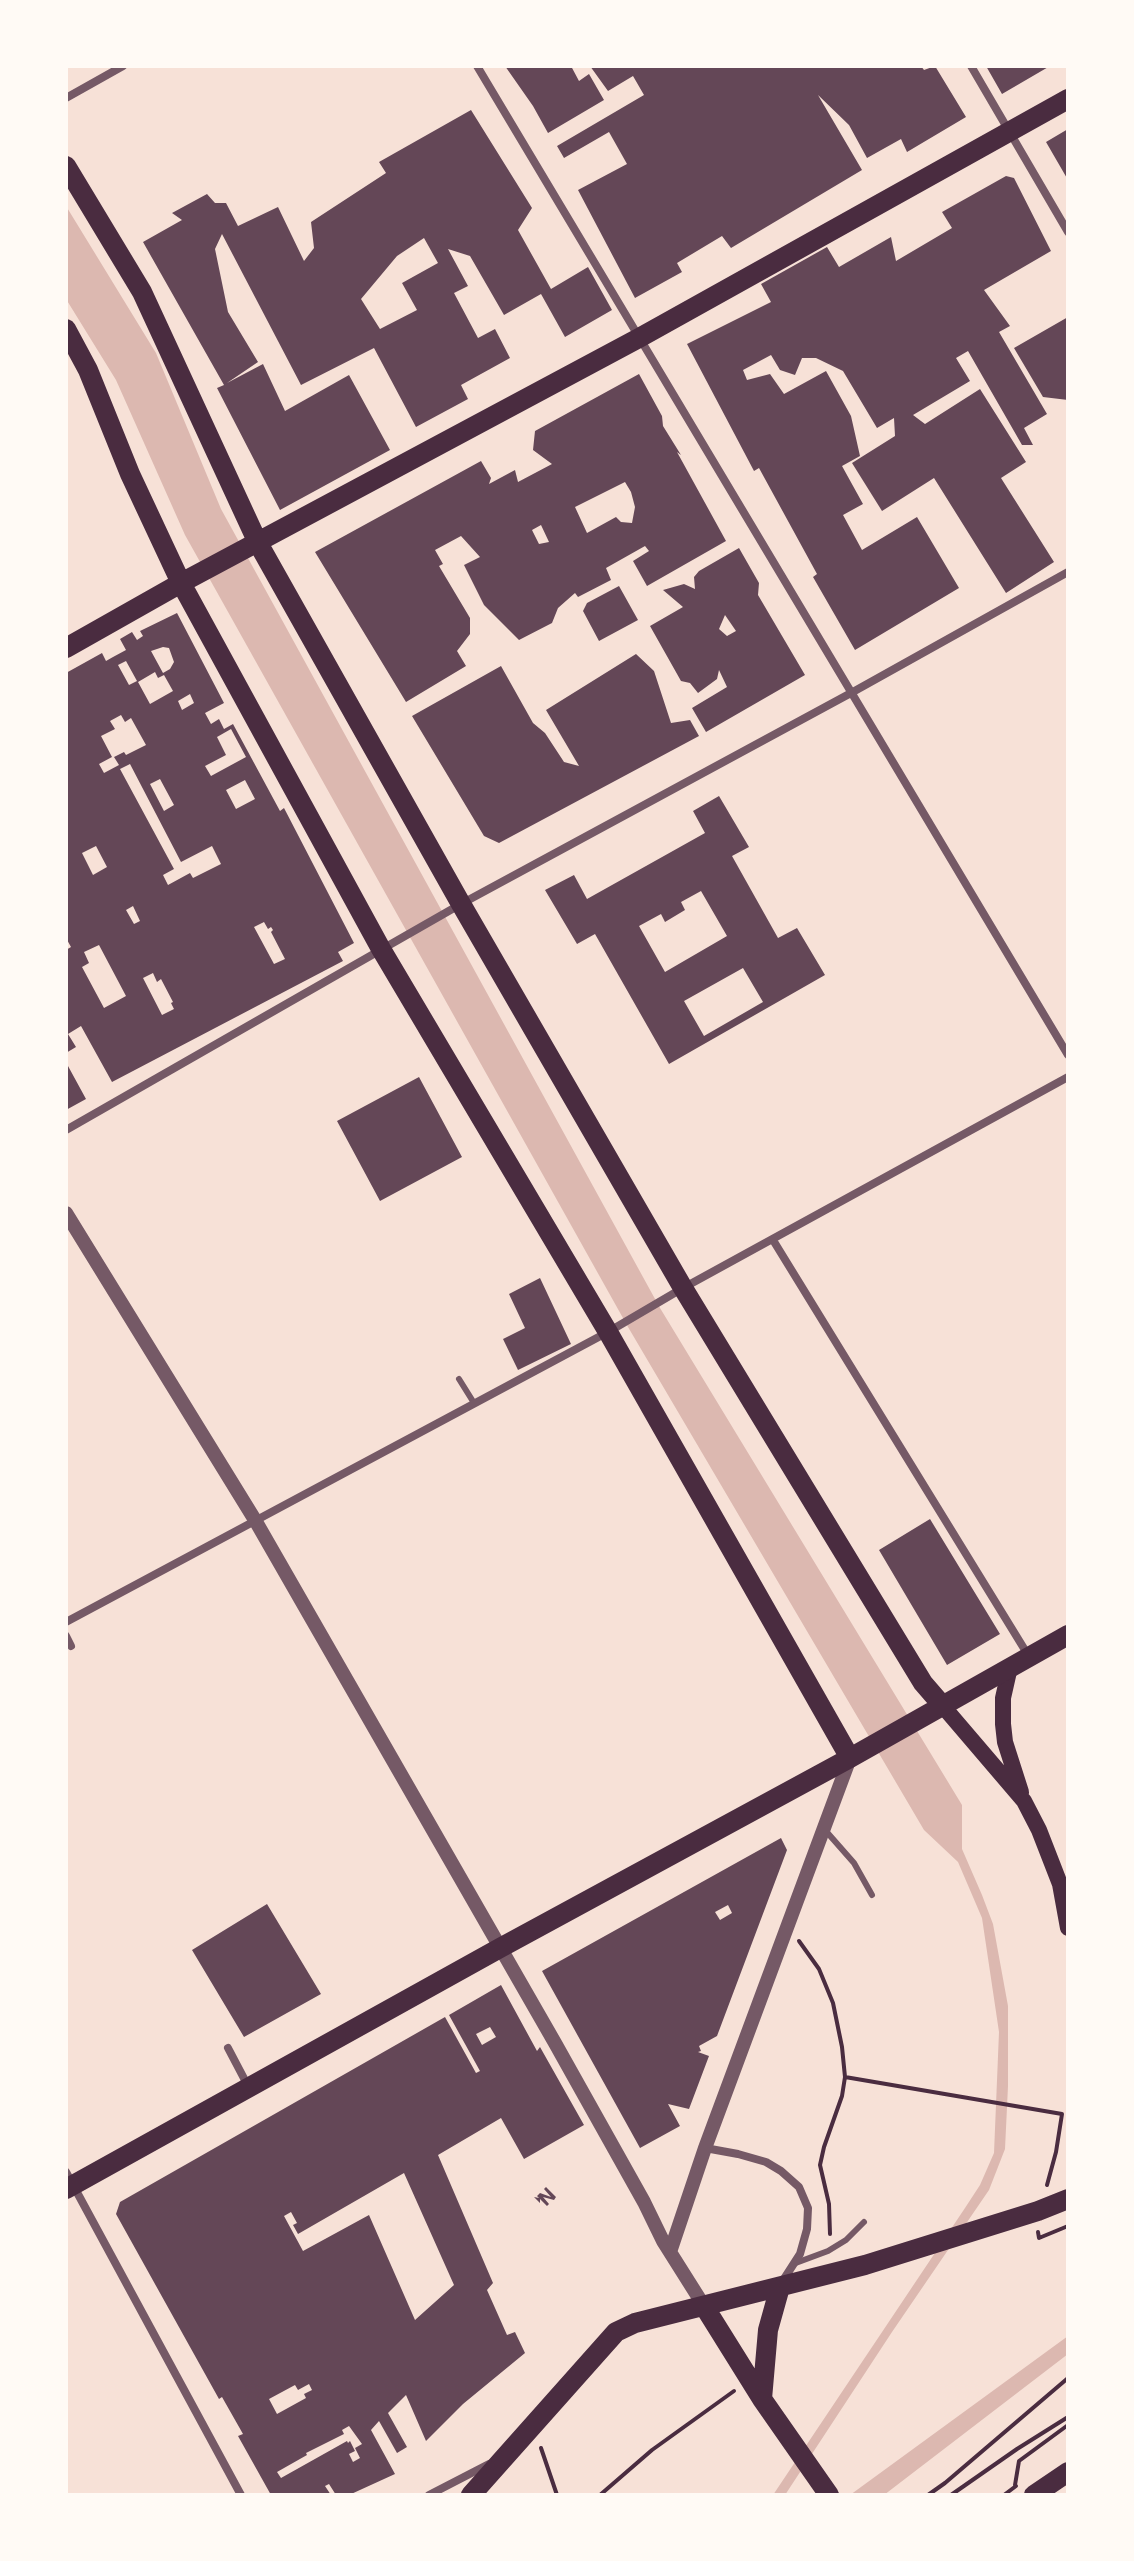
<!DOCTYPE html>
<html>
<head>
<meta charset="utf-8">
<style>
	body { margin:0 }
	#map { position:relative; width:1134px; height:2561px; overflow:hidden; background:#f7e1d7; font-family:Montserrat,sans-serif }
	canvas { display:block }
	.frame { position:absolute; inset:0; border:68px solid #fffaf5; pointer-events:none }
</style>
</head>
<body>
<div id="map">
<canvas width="1134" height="2561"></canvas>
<div class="frame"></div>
</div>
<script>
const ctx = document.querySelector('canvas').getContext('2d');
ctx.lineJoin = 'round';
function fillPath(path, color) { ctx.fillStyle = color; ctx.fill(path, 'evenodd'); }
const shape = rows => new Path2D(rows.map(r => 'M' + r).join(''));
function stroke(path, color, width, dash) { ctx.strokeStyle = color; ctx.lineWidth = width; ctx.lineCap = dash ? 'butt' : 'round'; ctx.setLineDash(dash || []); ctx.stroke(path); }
fillPath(shape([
	[66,206,156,353,221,509,660,1308,962,1805,962,1849,982,1895,993,1924,1008,2006,1008,2086,1005,2149,989,2190,892,2332,785,2495,773,2495,965,2208,980,2185,994,2153,999,2032,982,1918,958,1862,924,1830,628,1327,185,535,116,380,66,299],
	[1068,2336,1068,2354,884,2495,850,2495]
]), '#dcb8b0');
fillPath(shape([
	[505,66,571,66,579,81,589,74,604,100,548,133,533,106],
	[590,66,921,66,924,70,935,66,966,117,907,152,901,139,867,158,849,125,818,95,862,170,731,248,722,236,677,263,682,272,635,298,578,190,627,164,609,132,564,158,557,146,644,95,633,76,608,91],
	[986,66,1050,66,1002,94],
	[471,110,532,208,518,230,551,289,588,267,612,310,565,337,541,294,504,315,470,256,448,249,468,286,454,293,478,338,495,329,510,358,461,385,468,399,416,427,374,348,301,385,222,234,215,249,228,312,258,362,227,383,263,364,285,411,349,375,390,450,280,510,217,388,224,385,143,242,182,220,172,213,207,194,215,203,226,203,238,226,278,207,304,261,314,248,311,222,386,173,379,162],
	[424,238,438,263,402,283,417,310,380,329,361,299,397,256],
	[1068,129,1068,180,1046,142],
	[1006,176,1014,178,1051,251,984,290,1010,326,999,332,1047,414,1024,428,1033,445,1022,445,968,351,956,358,970,381,913,415,925,424,980,389,1026,462,1001,478,1054,562,1006,593,934,478,882,511,852,463,895,436,894,418,877,428,843,371,816,358,802,358,795,375,780,370,771,355,743,370,747,380,770,374,784,394,826,371,851,416,860,456,842,466,863,504,843,515,862,550,917,517,959,588,855,650,813,577,817,574,759,468,754,471,687,344,771,302,761,284,827,247,839,267,891,237,896,261,952,228,942,212],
	[1068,317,1068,400,1043,397,1014,348],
	[639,374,662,416,663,426,681,455,677,452,726,541,647,586,633,561,649,551,645,546,606,568,611,580,578,597,575,593,558,608,552,623,519,640,484,605,464,565,480,557,461,536,435,550,443,564,439,566,470,618,470,634,457,651,466,666,406,702,315,552,481,461,491,478,489,484,515,470,518,482,552,464,533,450,535,431],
	[625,482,631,492,635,507,632,523,621,522,616,517,587,533,575,507],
	[541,525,549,542,539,544,532,530],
	[739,548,759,583,758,595,805,675,706,732,692,708,727,687,719,670,717,679,698,693,690,683,681,681,650,626,683,607,663,590,684,584,695,589,694,577,699,571],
	[725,615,736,631,727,636,719,629],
	[619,586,638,620,599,641,583,611,587,603],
	[177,613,224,703,205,713,211,724,219,719,224,729,233,724,280,811,284,808,354,943,338,952,343,961,112,1082,81,1026,68,1034,76,1047,66,1053,66,950,71,947,66,938,66,673,102,653,106,661,113,657,126,650,120,639,132,632,137,640,143,636,140,631],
	[163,647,169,648,174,662,170,669,163,673,151,651],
	[126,661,137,681,129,685,118,665],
	[155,672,158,678,164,675,173,691,150,704,138,682],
	[190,694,194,703,182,710,178,701],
	[121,715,125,722,131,718,146,745,126,755,124,752,114,757,119,765,104,773,99,764,112,757,101,736,115,729,110,721],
	[231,729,246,757,211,776,205,766,226,755,217,737],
	[130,764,181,862,212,846,221,864,193,878,190,873,168,885,163,875,174,869,120,769],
	[160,779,174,805,164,811,150,784],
	[245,780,255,799,236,809,226,790],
	[96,846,107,867,93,875,82,853],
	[133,906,140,921,134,924,126,910],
	[264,922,268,929,271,927,273,930,271,932,285,959,274,964,254,927],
	[99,945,126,996,104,1008,82,967,89,963,84,952],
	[153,973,157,982,161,979,173,1002,171,1003,174,1009,162,1015,143,978],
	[636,654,654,671,671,723,690,720,699,736,499,843,484,836,412,716,501,666,533,723,545,733,564,762,579,766,546,710],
	[719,796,749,847,732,856,778,938,797,928,825,975,669,1064,595,934,577,944,545,890,574,875,587,899,705,833,693,811],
	[701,891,727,936,665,972,639,926,661,914,665,922,685,910,681,902],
	[743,968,763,1002,704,1036,684,1001],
	[68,1066,86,1099,66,1110,66,1068],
	[419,1077,462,1157,380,1201,337,1121],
	[540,1278,571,1344,518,1370,503,1339,525,1328,509,1294],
	[930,1519,1000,1634,947,1665,879,1550],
	[781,1838,787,1850,717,2036,699,2046,701,2051,698,2052,709,2056,689,2109,668,2104,680,2126,640,2148,542,1971],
	[728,1905,732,1913,720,1920,715,1912],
	[267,1904,321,1994,244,2037,192,1950],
	[501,1985,537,2051,540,2047,584,2125,524,2159,501,2118,438,2155,493,2283,487,2290,507,2335,515,2332,525,2353,463,2404,426,2441,406,2395,388,2413,407,2447,397,2453,379,2421,371,2430,395,2474,349,2495,336,2495,329,2484,325,2486,331,2495,271,2495,238,2436,243,2434,222,2397,219,2399,116,2214,120,2202,445,2017,476,2073,480,2071,449,2015],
	[490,2027,496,2037,482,2045,476,2034],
	[404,2173,454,2285,415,2320,369,2215,303,2251,284,2216,291,2212,297,2223,293,2225,298,2234],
	[309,2384,312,2390,304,2394,306,2398,277,2414,269,2399,295,2385,298,2390],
	[349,2426,362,2444,355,2448,360,2458,353,2462,349,2454,355,2451,350,2441,348,2443,347,2441,281,2478,277,2472,307,2455,306,2453,344,2434,342,2430],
	[546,2187,556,2197,554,2200,543,2197,549,2204,547,2206,540,2199,540,2203,534,2197,539,2198,537,2196,540,2193,551,2197,544,2189]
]), '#644757');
stroke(shape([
	[799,1941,819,1969,833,2003,842,2047,845,2077,1062,2114,1056,2152,1047,2185],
	[1038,2232,1039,2238,1068,2226],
	[830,2234,829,2204,820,2165,824,2147,842,2096,845,2077],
	[541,2448,557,2495],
	[1015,2485,1019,2461,1068,2425],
	[600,2495,652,2450,734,2391],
	[928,2495,945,2483,1068,2378],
	[951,2495,1017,2449,1068,2417],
	[1004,2495,1016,2486]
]), '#4a2c40', 4);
stroke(shape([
	[459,1379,474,1403],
	[825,1830,854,1863,872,1895],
	[793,2264,828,2251,846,2240,864,2222]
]), '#755966', 6);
stroke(shape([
	[477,66,1068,1055],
	[971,66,1068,232],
	[66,98,123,66],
	[66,1130,461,904,851,693,1068,572],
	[773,1240,1028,1655],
	[66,1622,608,1332,683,1288,1068,1077],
	[66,1636,71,1646],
	[228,2048,248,2086],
	[705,2148,738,2154,766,2162,781,2171,799,2187,808,2208,807,2229,800,2254,782,2282],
	[66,2172,241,2495],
	[429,2495,489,2464]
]), '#755966', 8);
stroke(shape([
	[66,1213,255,1520,555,2043,644,2202,663,2241,704,2306],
	[670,2252,705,2148,850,1758]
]), '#755966', 14);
stroke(shape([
	[1010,1667,1003,1698,1003,1724,1005,1742,1021,1792],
	[942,1705,1024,1801,1039,1830,1060,1884,1068,1928]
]), '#4a2c40', 16);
stroke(shape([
	[66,166,142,292,258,543,461,904,683,1288,923,1683,942,1705],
	[66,329,88,370,130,474,181,583,381,949,608,1332,850,1758],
	[66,648,181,583,639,338,1068,99],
	[66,2189,500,1948,850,1758,1068,1635],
	[704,2306,762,2399,829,2495],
	[762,2399,768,2330,780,2287],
	[471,2495,616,2332,635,2323,865,2265,1038,2211,1068,2199],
	[1034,2495,1068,2472]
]), '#4a2c40', 20);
</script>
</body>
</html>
